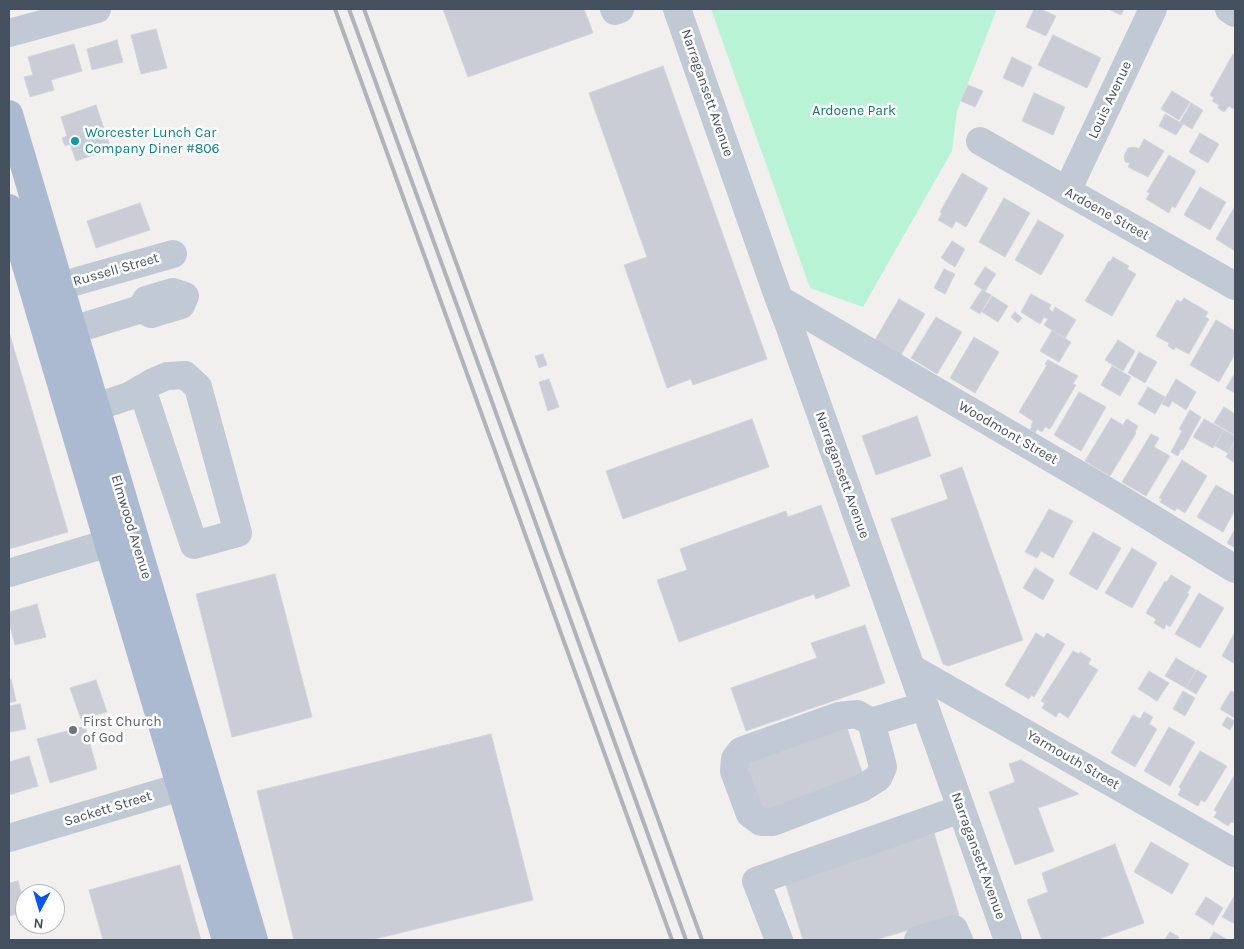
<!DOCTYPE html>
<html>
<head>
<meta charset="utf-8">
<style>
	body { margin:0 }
	#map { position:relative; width:1244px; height:949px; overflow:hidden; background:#f2efef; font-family:Karla,sans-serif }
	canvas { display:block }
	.frame { position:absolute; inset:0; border:10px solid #45505f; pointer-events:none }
	.north { position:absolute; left:15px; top:884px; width:50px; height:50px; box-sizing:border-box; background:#fff; border:1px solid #b5b9bf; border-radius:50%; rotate:186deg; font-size:14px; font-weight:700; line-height:20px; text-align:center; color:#45505f }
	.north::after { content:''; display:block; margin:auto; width:18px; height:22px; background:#0754f3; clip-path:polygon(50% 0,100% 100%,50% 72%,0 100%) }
</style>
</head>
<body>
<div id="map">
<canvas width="1244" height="949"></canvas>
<div class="frame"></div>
<div class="north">N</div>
</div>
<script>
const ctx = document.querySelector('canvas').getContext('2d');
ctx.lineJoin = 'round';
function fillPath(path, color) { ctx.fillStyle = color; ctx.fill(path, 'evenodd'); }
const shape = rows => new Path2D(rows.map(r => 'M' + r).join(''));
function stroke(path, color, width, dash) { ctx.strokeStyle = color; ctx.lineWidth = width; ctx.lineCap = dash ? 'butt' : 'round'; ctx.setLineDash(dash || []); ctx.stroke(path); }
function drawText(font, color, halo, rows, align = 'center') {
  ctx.font = font + ' Karla,sans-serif'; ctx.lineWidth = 5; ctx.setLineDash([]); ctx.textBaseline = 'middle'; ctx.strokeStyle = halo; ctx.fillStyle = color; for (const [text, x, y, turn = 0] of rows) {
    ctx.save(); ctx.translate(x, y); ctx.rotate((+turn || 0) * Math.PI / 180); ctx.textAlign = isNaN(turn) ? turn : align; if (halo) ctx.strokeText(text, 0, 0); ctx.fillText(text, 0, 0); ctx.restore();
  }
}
fillPath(shape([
	[711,9,997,9,957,111,952,151,863,307,810,288]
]), '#b9f3d6');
const building = shape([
	[443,9,584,9,593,33,468,77,443,9],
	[1034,9,1040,9,1056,16,1046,36,1026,27,1034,9],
	[1108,9,1124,9,1121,15,1108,9],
	[156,29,167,68,141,74,131,35,156,29],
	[1053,35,1101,58,1087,88,1038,65,1053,35],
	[117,40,123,62,92,70,87,49,117,40],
	[74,44,82,71,51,80,54,90,30,97,24,77,33,75,28,57,74,44],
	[1233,54,1235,56,1235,110,1229,106,1224,112,1218,108,1219,105,1212,101,1214,98,1210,95,1233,54],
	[1012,57,1032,67,1023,87,1003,78,1012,57],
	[663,66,767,359,693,385,691,379,667,388,624,265,647,257,589,93,663,66],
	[968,85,983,91,975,107,961,101,968,85],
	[1172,91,1190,102,1179,120,1161,109,1172,91],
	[1034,93,1065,107,1053,135,1022,121,1034,93],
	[1191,103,1203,110,1192,129,1180,122,1191,103],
	[96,105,111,149,76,161,70,144,65,146,62,138,67,136,61,117,96,105],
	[1165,114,1183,124,1176,135,1159,126,1165,114],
	[1200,133,1219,144,1208,163,1189,152,1200,133],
	[1144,139,1164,151,1148,177,1128,167,1130,163,1125,162,1124,156,1128,148,1135,147,1139,149,1144,139],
	[1169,155,1196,171,1175,208,1172,206,1169,213,1146,199,1150,193,1147,192,1169,155],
	[962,173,988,188,966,227,956,221,952,228,938,220,942,213,940,212,962,173],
	[1200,187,1226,202,1210,230,1184,215,1200,187],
	[1004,198,1030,213,1005,257,979,242,1004,198],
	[140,203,150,230,96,248,87,221,140,203],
	[1235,206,1235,251,1216,239,1235,206],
	[1038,220,1064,235,1041,275,1015,260,1038,220],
	[952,241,965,249,955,267,941,258,952,241],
	[1113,257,1129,266,1127,269,1136,274,1112,316,1085,301,1109,261,1110,262,1113,257],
	[985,267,996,274,985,291,974,284,985,267],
	[944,269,955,274,945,294,934,288,944,269],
	[982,290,991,295,980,314,970,308,982,290],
	[1031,294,1051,305,1049,309,1053,312,1055,307,1076,320,1065,338,1044,325,1048,319,1044,317,1040,324,1021,312,1031,294],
	[992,296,1008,306,998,322,982,312,992,296],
	[1184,298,1208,312,1205,317,1209,319,1189,354,1175,347,1174,350,1168,346,1169,343,1156,336,1177,300,1181,302,1184,298],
	[899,299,925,314,901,355,875,340,899,299],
	[1015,312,1022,318,1018,323,1011,317,1015,312],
	[936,317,962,332,937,374,911,358,936,317],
	[1216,320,1235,331,1235,354,1219,382,1190,365,1216,320],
	[1052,331,1071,342,1059,362,1040,351,1052,331],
	[9,332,68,532,9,549,9,332],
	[974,337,999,352,975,393,950,378,974,337],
	[1118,340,1135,351,1123,371,1105,360,1118,340],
	[1139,352,1157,362,1145,383,1128,373,1139,352],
	[543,354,547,365,539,368,535,356,543,354],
	[1048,360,1078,376,1073,384,1076,385,1050,429,1045,427,1042,432,1037,429,1035,433,1030,429,1032,427,1031,426,1033,421,1019,412,1047,365,1045,364,1048,360],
	[1112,366,1131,377,1120,396,1101,385,1112,366],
	[1235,373,1235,393,1226,388,1235,373],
	[549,379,559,407,548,411,539,382,549,379],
	[1176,379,1196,392,1186,410,1172,401,1169,407,1162,404,1176,379],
	[1148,387,1165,397,1155,414,1138,404,1148,387],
	[1079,392,1106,407,1081,451,1054,435,1079,392],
	[1224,407,1235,414,1235,435,1214,423,1224,407],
	[1190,410,1201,417,1183,450,1181,449,1178,456,1171,452,1182,431,1179,429,1190,410],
	[917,416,931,456,876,475,862,436,917,416],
	[1111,418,1123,425,1127,419,1138,426,1135,432,1136,433,1110,476,1085,461,1111,418],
	[752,419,769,467,623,519,606,471,752,419],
	[1204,419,1224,430,1213,448,1193,437,1204,419],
	[1224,430,1235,436,1235,440,1228,453,1215,446,1224,430],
	[1151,434,1159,438,1154,447,1170,456,1146,496,1122,482,1151,434],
	[1235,442,1235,463,1226,457,1235,442],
	[1182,460,1207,476,1185,513,1177,508,1175,511,1160,502,1162,499,1159,498,1182,460],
	[962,467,1023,640,948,666,943,664,891,519,948,499,940,475,962,467],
	[1216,485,1235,496,1235,510,1223,532,1197,517,1216,485],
	[821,505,850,586,816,599,814,594,679,642,657,580,687,570,680,549,786,511,788,517,821,505],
	[1049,509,1073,521,1053,558,1041,551,1037,558,1025,552,1049,509],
	[1235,529,1235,548,1227,543,1235,529],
	[1093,532,1121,548,1097,590,1069,574,1093,532],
	[1132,548,1157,563,1132,608,1105,593,1132,548],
	[1035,568,1054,580,1043,600,1023,588,1035,568],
	[275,574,312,717,232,737,196,594,275,574],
	[1171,575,1191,587,1187,593,1189,594,1170,627,1166,624,1164,629,1154,623,1156,619,1146,613,1165,581,1167,582,1171,575],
	[1199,593,1224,608,1200,648,1175,634,1199,593],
	[37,604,46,637,15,645,9,622,9,612,37,604],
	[865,625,885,683,746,731,731,688,817,658,811,643,865,625],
	[1235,632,1235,664,1222,656,1235,632],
	[1036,633,1044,638,1047,633,1065,644,1034,697,1031,695,1029,699,1005,685,1036,633],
	[1073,651,1079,654,1080,652,1091,659,1088,664,1098,670,1068,718,1059,712,1056,717,1042,708,1045,703,1041,701,1073,651],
	[1176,658,1196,670,1186,688,1165,676,1176,658],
	[1197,670,1207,676,1196,694,1186,688,1197,670],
	[1149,671,1169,683,1157,701,1138,689,1149,671],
	[11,679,16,701,9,703,9,680,11,679],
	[96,680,107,712,81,719,70,688,96,680],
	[1183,691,1195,698,1185,716,1173,709,1183,691],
	[1231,691,1235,693,1235,718,1220,709,1231,691],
	[20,704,26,729,9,732,9,706,20,704],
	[1144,712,1153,717,1149,724,1157,729,1135,767,1111,753,1133,715,1140,719,1144,712],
	[1227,717,1235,721,1230,730,1222,725,1227,717],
	[85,726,97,769,50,783,37,739,85,726],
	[1169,727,1195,742,1170,786,1144,771,1169,727],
	[847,728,864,778,762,812,745,761,847,728],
	[491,734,533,900,371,940,294,940,257,791,491,734],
	[1200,751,1227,766,1205,802,1201,800,1198,806,1178,795,1181,789,1179,787,1200,751],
	[29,756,38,786,9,795,9,762,29,756],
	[1021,760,1079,794,1038,808,1054,851,1015,865,989,792,1015,782,1009,764,1021,760],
	[1235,774,1235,823,1231,822,1228,826,1214,817,1217,812,1214,810,1235,774],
	[934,833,959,915,875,940,803,940,784,879,934,833],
	[1151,842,1189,864,1172,894,1134,872,1151,842],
	[1115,844,1144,923,1096,940,1042,940,1027,900,1048,892,1042,873,1115,844],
	[180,865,201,940,103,940,89,890,180,865],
	[18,881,25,907,25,912,9,916,9,883,18,881],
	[1235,895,1235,924,1222,917,1235,895],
	[1206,897,1223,908,1213,925,1195,914,1206,897],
	[1170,932,1179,937,1178,940,1164,940,1170,932],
	[1214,932,1228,940,1209,940,1214,932]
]);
fillPath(building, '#cacdd5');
stroke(building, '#d2d4db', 1);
stroke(shape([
	[614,9,615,11,620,9],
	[677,9,779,299,789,325,1008,940],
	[1229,9,1235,13],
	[9,33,97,9],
	[980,141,1067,191,1235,286],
	[1067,191,1153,9],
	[60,286,173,254],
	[173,292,185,296,181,305,151,314,141,309,146,300,173,292],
	[779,299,1124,501,1235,569],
	[73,330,141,309],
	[96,407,129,396,153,382,167,376,185,375,198,387,238,533,194,545,142,389],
	[9,573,132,536],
	[911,668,1235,853],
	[871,722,880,755,883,767,878,778,862,788,773,822,761,822,750,814,734,771,735,759,741,751,839,716,857,714,871,722,924,706],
	[9,838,204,780],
	[779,940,756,881,961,809],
	[918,940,954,929,959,940]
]), '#c1c9d5', 28);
stroke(shape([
	[9,114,254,940],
	[9,208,226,940]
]), '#acbad1', 28);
stroke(shape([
	[335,9,672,940],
	[349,9,483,377,686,940],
	[364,9,702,940]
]), '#b1b3ba', 4);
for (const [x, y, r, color] of [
	[75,141,5,"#0f9aa8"],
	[73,730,5,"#6b7280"]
]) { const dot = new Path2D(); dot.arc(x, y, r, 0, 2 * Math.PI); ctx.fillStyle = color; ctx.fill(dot); stroke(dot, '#fff', 2); }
drawText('14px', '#45505f', '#fff', [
	["Narragansett Avenue",707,93,71],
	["Louis Avenue",1110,100,-65],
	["Ardoene Street",1107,214,29],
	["Russell Street",116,270,-16],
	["Woodmont Street",1008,433,30],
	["Narragansett Avenue",842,475,70],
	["Elmwood Avenue",131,527,73],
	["Yarmouth Street",1073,760,30],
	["Sackett Street",108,809,-17],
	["Narragansett Avenue",978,856,70]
]);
drawText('14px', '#0e8255', '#fff', [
	["Ardoene Park",854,111]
]);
drawText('14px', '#0d838f', '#fff', [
	["Worcester Lunch Car",85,133],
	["Company Diner #806",85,149]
], 'left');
drawText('14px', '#5b616d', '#fff', [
	["First Church",83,722],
	["of God",83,738]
], 'left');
</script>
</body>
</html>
